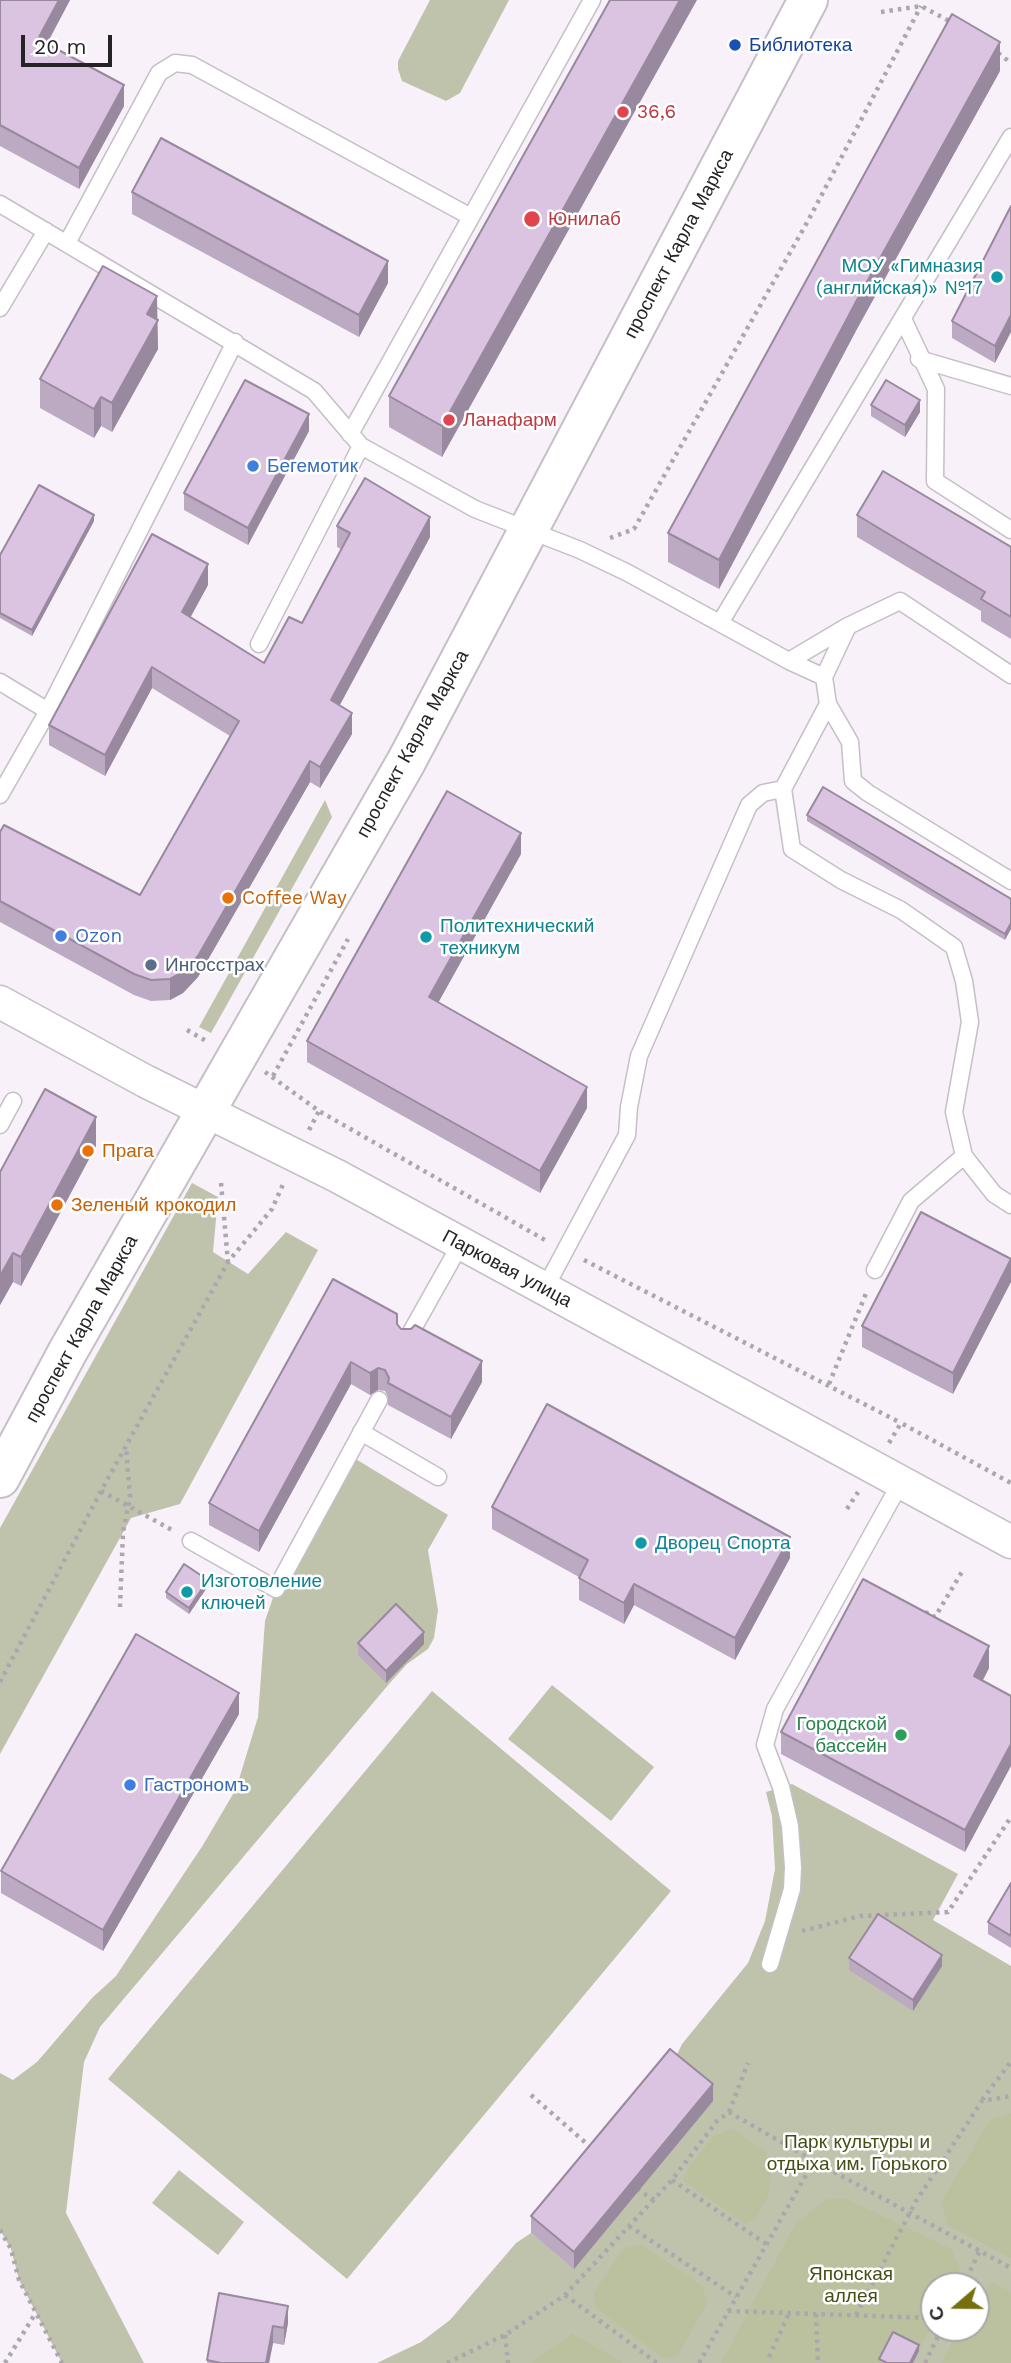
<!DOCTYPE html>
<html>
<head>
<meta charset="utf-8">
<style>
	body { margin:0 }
	#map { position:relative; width:1011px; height:2363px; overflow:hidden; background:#f8f1f9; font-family:"Work Sans",sans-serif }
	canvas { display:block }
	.north { position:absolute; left:920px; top:2272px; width:70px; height:70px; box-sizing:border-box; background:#fff; border:2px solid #a8a7a8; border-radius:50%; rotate:250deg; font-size:19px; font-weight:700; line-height:28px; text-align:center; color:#252326 }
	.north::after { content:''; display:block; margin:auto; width:24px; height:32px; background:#776f0e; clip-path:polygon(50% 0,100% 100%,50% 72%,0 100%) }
	.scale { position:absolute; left:21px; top:35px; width:91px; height:32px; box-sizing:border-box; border:4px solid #252326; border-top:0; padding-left:9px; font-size:21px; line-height:24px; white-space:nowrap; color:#252326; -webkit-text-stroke:5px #fff; paint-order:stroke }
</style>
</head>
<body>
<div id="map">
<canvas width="1011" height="2363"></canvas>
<div class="north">С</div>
<div class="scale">20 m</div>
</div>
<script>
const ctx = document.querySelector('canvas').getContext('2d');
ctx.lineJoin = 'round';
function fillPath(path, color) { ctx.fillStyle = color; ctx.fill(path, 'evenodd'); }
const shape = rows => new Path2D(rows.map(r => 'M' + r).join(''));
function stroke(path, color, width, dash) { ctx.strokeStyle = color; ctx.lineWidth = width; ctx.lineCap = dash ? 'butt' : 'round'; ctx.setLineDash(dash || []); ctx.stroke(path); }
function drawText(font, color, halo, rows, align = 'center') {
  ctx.font = font + ' "Work Sans",sans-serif'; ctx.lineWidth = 5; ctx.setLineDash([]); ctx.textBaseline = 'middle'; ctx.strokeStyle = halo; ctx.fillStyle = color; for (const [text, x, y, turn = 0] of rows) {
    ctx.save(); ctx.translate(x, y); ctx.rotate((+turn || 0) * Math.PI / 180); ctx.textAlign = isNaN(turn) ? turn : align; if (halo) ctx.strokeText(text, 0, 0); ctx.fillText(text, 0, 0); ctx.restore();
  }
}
fillPath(shape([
	[430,0,509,0,460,93,446,101,402,81,398,69,398,61],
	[325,800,332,817,211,1033,199,1027],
	[192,1183,218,1197,213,1252,248,1274,286,1232,318,1250,180,1504,131,1518,0,1754,0,1528],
	[349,1455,448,1515,428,1550,438,1610,434,1638,428,1649,407,1664,389,1684,100,2027,84,2062,66,2213,144,2363,62,2363,19,2280,11,2249,0,2230,0,2073,13,2080,37,2062,92,1998,116,1976,203,1845,236,1789,258,1717,265,1621,276,1589],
	[552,1685,654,1767,611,1821,508,1739],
	[432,1691,671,1891,347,2279,108,2079],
	[792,1784,958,1874,933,1920,1011,1966,1011,2363,377,2363,421,2342,450,2320,516,2243,531,2233,574,2268,682,2044,748,1963,765,1921,775,1869,772,1816,766,1792],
	[934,2286,976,2286,976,2328,934,2328],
	[179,2170,244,2222,218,2255,152,2203]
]), '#bfc3ab');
fillPath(shape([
	[1011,2113,1011,2258,948,2225,941,2202,990,2120],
	[733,2129,765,2151,772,2169,768,2196,755,2220,745,2224,684,2181,688,2168,715,2135],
	[845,2198,951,2249,960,2270,952,2286,934,2286,934,2321,919,2351,893,2338,881,2363,721,2363,796,2223,828,2199],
	[642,2245,703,2287,707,2303,678,2355,663,2358,596,2308,594,2293,624,2248],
	[994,2283,1011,2292,1011,2363,941,2363,960,2328,976,2328,976,2297],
	[572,2334,589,2343,623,2363,531,2363]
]), '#bbc09e');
const service = shape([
	[0,204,314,391,361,446,475,509,580,550,628,573,789,661,848,626,900,601,1011,675],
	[67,243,159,73,175,63,192,65,471,217],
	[0,308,46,231],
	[904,321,936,389,935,481,1011,530],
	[919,359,1011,386],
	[350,434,592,0],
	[720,623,1011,137],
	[259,644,361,446],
	[789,661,824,677,828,704,850,742,853,781,868,793,1011,881],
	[824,677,848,626],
	[0,682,48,711],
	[783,789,792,849,841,880,901,910,954,947,964,981,970,1022,954,1112,964,1156,994,1194,1011,1205],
	[0,795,48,711,235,342],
	[0,1125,13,1101],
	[875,1270,911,1201,964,1156],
	[544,1290,627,1135,629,1107,639,1056,749,805,763,793,783,789,828,704],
	[406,1341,460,1245],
	[361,1432,438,1477],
	[191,1541,276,1589,379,1400],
	[770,1964,792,1889,793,1867,790,1826,781,1787,765,1745,775,1709,901,1482]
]);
const minor = shape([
	[0,1002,145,1081,337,1176,1011,1542]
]);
const tertiary = shape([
	[0,1478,68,1351,406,762,808,0]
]);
stroke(service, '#c5bfc6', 19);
stroke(minor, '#c5bfc6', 35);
stroke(tertiary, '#c5bfc6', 42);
stroke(shape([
	[881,12,921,6,953,23],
	[998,53,1011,63],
	[610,538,634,529,809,219,921,6],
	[187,1030,208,1042],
	[265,1072,319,1111,545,1240],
	[273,1076,348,939],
	[309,1130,319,1111],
	[221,1183,228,1262],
	[584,1260,901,1423],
	[829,1384,867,1291],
	[889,1443,901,1423,1011,1483],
	[101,1491,172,1530],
	[847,1509,858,1492],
	[120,1607,123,1532,130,1497,126,1448],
	[925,1612,935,1617,963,1570],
	[0,1682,101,1491,228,1262,272,1209,284,1182],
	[802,1931,860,1916,948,1912,1011,1817],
	[531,2095,594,2150],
	[982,2100,1010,2063],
	[729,2112,748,2063],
	[672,2180,766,2244],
	[637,2189,654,2200],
	[629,2226,736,2297],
	[0,2230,11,2249,19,2280,62,2363],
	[963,2286,979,2252],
	[565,2295,657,2363],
	[728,2311,934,2318],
	[816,2314,818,2363],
	[856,2315,916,2201,982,2101,1011,2096],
	[505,2335,508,2363],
	[769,2357,789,2313],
	[5,2363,35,2314],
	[447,2363,505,2335,565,2295,672,2180,717,2121,729,2112,814,2161],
	[699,2363,814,2161,1011,2268],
	[925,2363,942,2328]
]), '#aca7ad', 4.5, [3.5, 5]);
stroke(service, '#fff', 16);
stroke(minor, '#fff', 32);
stroke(tertiary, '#fff', 38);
fillPath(shape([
	[0,0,70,0,47,44,124,106,79,189,0,146],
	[610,0,442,457,389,427,389,396],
	[1000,71,858,327,719,589,668,562,668,533],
	[132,192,388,283,359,337,132,214],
	[1011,206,995,363,952,338,952,321],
	[157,319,158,349,112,432,101,426,94,438,40,408,40,379],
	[871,405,920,412,905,437,871,416],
	[309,431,248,545,184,510,184,493],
	[857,515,1011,547,1011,639,981,621,981,611,857,537],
	[94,521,32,636,0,618,0,555],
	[337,526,430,537,340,705,352,734,320,788,310,782,198,977,183,993,170,1000,151,1001,134,995,0,922,0,832,140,895,230,736,152,688,105,776,49,745,49,725,208,585,190,617,264,663,302,623,341,549,337,547],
	[807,815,1011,899,1005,940,807,821],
	[521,854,438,1003,587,1108,540,1193,307,1062,307,1041],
	[96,1146,21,1286,13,1282,0,1305,0,1172],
	[1011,1259,953,1394,862,1347,862,1326],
	[333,1279,397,1324,401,1329,482,1382,451,1439,388,1405,388,1397,385,1391,378,1390,370,1395,351,1384,259,1552,209,1525,209,1503],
	[492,1507,790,1558,735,1660,634,1605,624,1624,579,1600,579,1577,492,1529],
	[208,1586,189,1614,166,1598,166,1592],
	[358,1643,424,1644,386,1683,358,1655],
	[989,1668,983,1680,965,1852,781,1754,781,1732],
	[239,1714,103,1951,1,1893,1,1871],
	[1011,1883,1011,1948,988,1934,988,1922],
	[849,1958,942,1966,913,2011,849,1970],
	[713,2101,574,2269,531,2233,531,2216],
	[219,2293,288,2323,284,2345,273,2343,269,2363,207,2363]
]), '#bca9c2');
fillPath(shape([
	[59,0,70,0,38,60,38,39],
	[680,0,697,0,442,457,442,426],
	[1000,42,1000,71,858,327,719,589,719,560,858,298],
	[124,85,124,106,79,189,79,168],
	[388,261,388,283,359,337,359,315],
	[157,296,158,349,112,432,112,403,147,314],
	[1011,315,1011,332,995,363,995,346],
	[101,397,101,426,94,438,94,409],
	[920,400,920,412,905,437,905,425],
	[309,414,309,431,248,545,248,528],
	[94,515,94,521,32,636,32,630],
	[430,517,430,537,331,721,331,700],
	[208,564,208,585,182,633,182,612],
	[152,667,152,688,105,776,105,755],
	[352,713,352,734,320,788,320,767],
	[310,761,310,782,198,977,183,993,170,1000,170,979],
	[521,833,521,854,429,1019,429,997],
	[1011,923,1011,929,1005,940,1005,934],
	[587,1087,587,1108,540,1193,540,1171],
	[96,1117,96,1146,21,1286,21,1257],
	[13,1253,13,1282,0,1305,0,1276],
	[1011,1260,1011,1282,953,1394,953,1373],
	[482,1361,482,1382,451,1439,451,1417],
	[351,1362,351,1384,259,1552,259,1531],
	[378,1368,378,1390,370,1395,370,1373],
	[790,1537,790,1558,735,1660,735,1638],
	[208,1580,208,1586,189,1614,189,1608],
	[634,1584,634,1605,624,1624,624,1603],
	[424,1632,424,1644,386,1683,386,1671],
	[989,1646,989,1668,974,1697,974,1676],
	[239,1693,239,1714,103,1951,103,1930],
	[1011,1744,1011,1766,965,1852,965,1830],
	[942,1955,942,1966,913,2011,913,2000],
	[713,2084,713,2101,574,2269,574,2252],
	[288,2306,288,2323,284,2345,284,2328],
	[273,2326,273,2343,269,2363,266,2363],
	[919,2345,919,2351,913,2363,910,2363]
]), '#99899e');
const building = shape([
	[0,0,59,0,38,39,124,85,79,168,0,125,0,0],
	[610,0,680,0,442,426,389,396,610,0],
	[952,14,1000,42,858,298,719,560,668,533,952,14],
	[161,138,388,261,359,315,132,192,161,138],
	[1011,206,1011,315,995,346,952,321,1011,206],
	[103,266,157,296,147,314,158,320,112,403,101,397,94,409,40,379,103,266],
	[245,380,309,414,248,528,184,493,245,380],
	[886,380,920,400,905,425,871,405,886,380],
	[883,471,1011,547,1011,617,981,599,985,592,857,515,883,471],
	[365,478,430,517,331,700,352,713,320,767,310,761,198,956,183,972,170,979,151,980,134,974,0,901,0,832,4,825,140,895,239,721,152,667,105,755,49,725,152,534,208,564,182,612,264,663,289,617,302,623,350,533,337,526,365,478],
	[39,485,94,515,32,630,0,613,0,555,39,485],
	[823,787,1011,899,1011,923,1005,934,807,815,823,787],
	[447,791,521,833,429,997,587,1087,540,1171,307,1041,447,791],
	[45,1089,96,1117,21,1257,13,1253,0,1276,0,1172,45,1089],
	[921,1212,1011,1259,953,1373,862,1326,921,1212],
	[333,1279,397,1314,397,1324,401,1329,411,1329,415,1325,482,1361,451,1417,388,1383,389,1378,385,1370,378,1368,370,1373,351,1362,259,1531,209,1503,333,1279],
	[547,1404,790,1537,735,1638,634,1584,624,1603,579,1578,588,1560,492,1507,547,1404],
	[184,1564,208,1580,189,1608,166,1592,184,1564],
	[863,1579,989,1646,974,1676,1011,1696,1011,1744,965,1830,781,1732,863,1579],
	[396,1604,424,1632,386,1671,358,1643,396,1604],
	[136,1634,239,1693,103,1930,1,1871,136,1634],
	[1011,1883,1011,1936,988,1922,1011,1883],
	[878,1914,942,1955,913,2000,849,1958,878,1914],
	[670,2049,713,2084,574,2252,531,2216,670,2049],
	[219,2293,288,2306,284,2328,273,2326,266,2363,221,2363,207,2360,219,2293],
	[893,2332,919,2345,910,2363,887,2363,879,2359,893,2332]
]);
fillPath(building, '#dbc4e1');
stroke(building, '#99899e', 2);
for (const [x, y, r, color] of [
	[735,45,7,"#1a4fb4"],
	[623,112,7,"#e0444e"],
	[532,219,9,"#e0444e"],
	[997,277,7,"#0f9aa8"],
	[449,420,7,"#e0444e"],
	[253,466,7,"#3f7fe0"],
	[228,898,7,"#e8710a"],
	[61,936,7,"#3f7fe0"],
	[426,937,7,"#0f9aa8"],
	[151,965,7,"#5c6f8a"],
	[88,1151,7,"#e8710a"],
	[57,1205,7,"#e8710a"],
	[641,1543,7,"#0f9aa8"],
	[187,1592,7,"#0f9aa8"],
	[901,1735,7,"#2e9e5b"],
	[130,1785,7,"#3f7fe0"]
]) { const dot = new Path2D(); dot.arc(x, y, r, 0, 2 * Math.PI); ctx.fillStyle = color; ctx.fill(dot); stroke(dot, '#fff', 2.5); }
drawText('19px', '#164399', '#fff', [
	["Библиотека",749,45]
], 'left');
drawText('19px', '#be3a42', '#fff', [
	["36,6",637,112],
	["Юнилаб",548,219],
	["Ланафарм",463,420]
], 'left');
drawText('19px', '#252326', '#fff', [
	["проспект Карла Маркса",679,244,-62],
	["проспект Карла Маркса",413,744,-61],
	["Парковая улица",507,1269,28],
	["проспект Карла Маркса",82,1329,-61]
]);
drawText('19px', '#0d838f', '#fff', [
	["МОУ «Гимназия",983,266,"right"],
	["(английская)» №17",983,288,"right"],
	["Политехнический",440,926],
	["техникум",440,948],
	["Дворец Спорта",655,1543],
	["Изготовление",201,1581],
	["ключей",201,1603]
], 'left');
drawText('19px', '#366cbe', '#fff', [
	["Бегемотик",267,466],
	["Ozon",75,936],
	["Гастрономъ",144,1785]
], 'left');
drawText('19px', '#c56008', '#fff', [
	["Coffee Way",242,898],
	["Прага",102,1151],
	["Зеленый крокодил",71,1205]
], 'left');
drawText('19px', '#4e5e75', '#fff', [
	["Ингосстрах",165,965]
], 'left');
drawText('19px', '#27864d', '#fff', [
	["Городской",887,1724],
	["бассейн",887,1746]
], 'right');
drawText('19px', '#474d15', '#fff', [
	["Парк культуры и",857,2142],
	["отдыха им. Горького",857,2164],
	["Японская",851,2274],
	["аллея",851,2296]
]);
</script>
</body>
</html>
